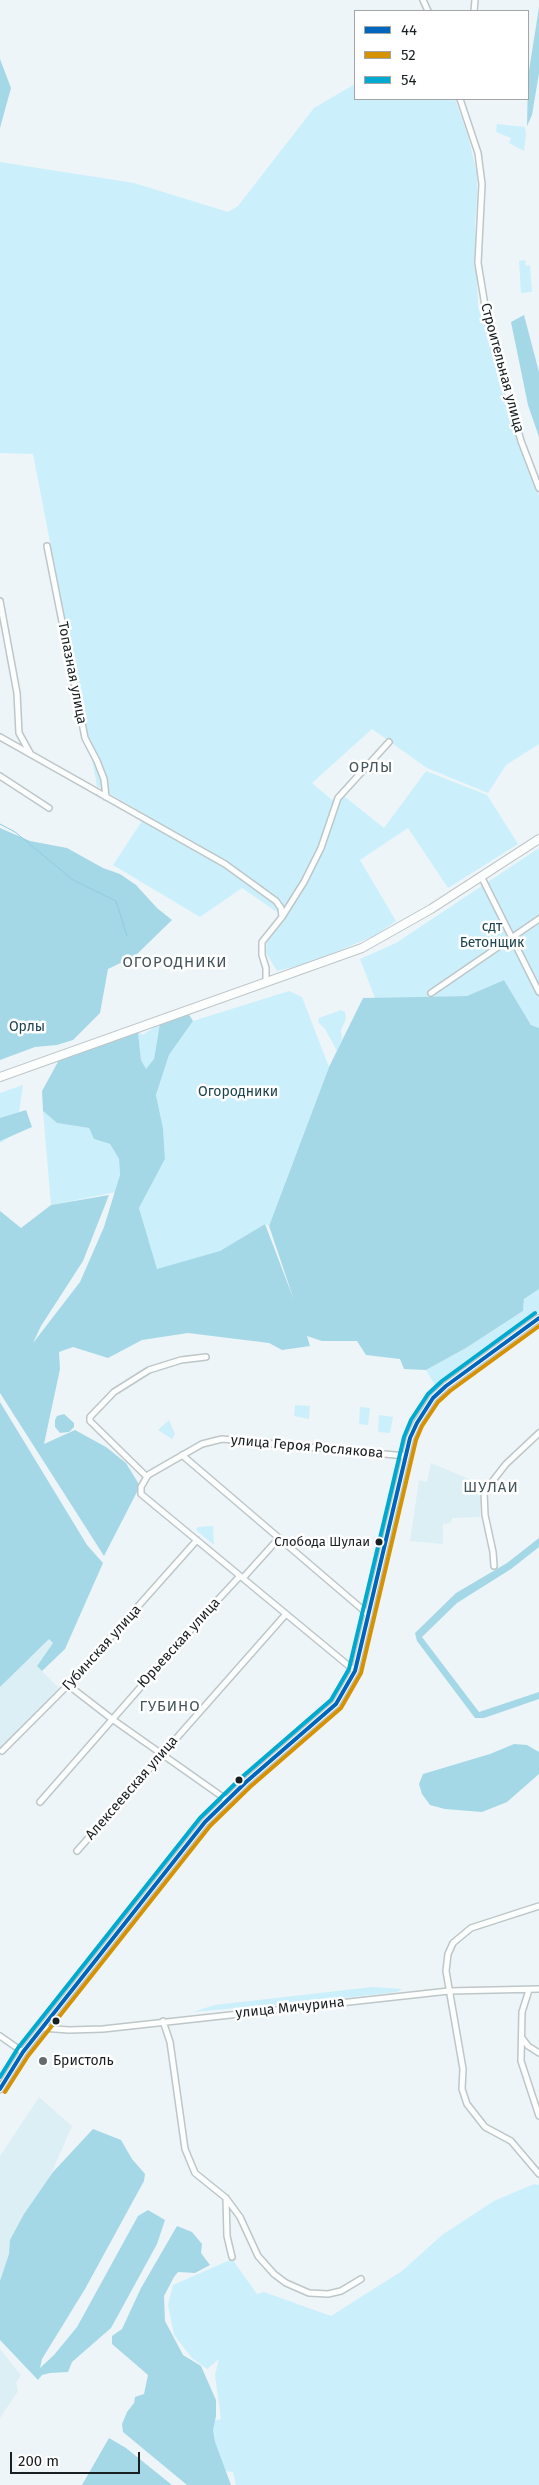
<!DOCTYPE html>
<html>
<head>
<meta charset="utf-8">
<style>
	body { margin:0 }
	#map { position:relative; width:539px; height:2485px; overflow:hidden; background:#edf5f8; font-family:"Fira Sans",sans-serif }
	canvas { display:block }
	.legend { position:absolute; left:354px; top:10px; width:175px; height:90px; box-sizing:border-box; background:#fff; border:1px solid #a3a6a7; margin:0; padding:6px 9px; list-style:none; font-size:15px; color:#192022 }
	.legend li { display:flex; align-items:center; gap:10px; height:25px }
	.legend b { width:25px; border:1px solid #a3a6a7 }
	.scale { position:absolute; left:10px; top:2452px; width:130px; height:22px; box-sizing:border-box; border:2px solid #192022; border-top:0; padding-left:6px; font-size:15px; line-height:18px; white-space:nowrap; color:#192022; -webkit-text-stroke:4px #fff; paint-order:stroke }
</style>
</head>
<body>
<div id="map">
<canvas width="539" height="2485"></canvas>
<ul class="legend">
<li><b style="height:6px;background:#0065bd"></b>44</li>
<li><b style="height:6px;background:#d69205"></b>52</li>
<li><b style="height:6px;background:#00a9ce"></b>54</li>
</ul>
<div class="scale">200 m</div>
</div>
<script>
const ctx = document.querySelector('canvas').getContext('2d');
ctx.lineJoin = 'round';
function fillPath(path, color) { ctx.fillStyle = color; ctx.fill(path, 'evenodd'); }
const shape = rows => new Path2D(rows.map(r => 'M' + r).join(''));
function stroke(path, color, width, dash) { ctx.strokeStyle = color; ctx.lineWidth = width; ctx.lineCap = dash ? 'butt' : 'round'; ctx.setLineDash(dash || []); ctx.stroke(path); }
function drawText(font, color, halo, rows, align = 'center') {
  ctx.font = font + ' "Fira Sans",sans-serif'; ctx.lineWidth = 5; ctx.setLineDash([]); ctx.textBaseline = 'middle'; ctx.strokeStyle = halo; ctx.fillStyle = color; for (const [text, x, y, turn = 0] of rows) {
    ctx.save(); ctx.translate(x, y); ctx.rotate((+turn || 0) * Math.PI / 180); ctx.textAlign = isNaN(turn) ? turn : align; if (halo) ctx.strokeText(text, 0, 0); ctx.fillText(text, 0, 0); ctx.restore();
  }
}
fillPath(shape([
	[431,1463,481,1484,480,1517,452,1518,451,1523,443,1524,443,1544,410,1541,419,1480,427,1482],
	[49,1638,53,1643,37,1666,62,1691,19,1737,0,1754,0,1687],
	[39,2097,72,2126,0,2290,0,2156],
	[0,2349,21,2375,16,2383,18,2391,0,2418]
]), '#dbeff5');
fillPath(shape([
	[355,84,355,99,455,99,468,136,477,173,477,198,475,222,478,306,512,425,539,495,539,744,506,765,488,793,427,768,372,729,312,783,332,800,340,793,384,828,426,771,487,795,518,844,448,888,408,828,360,860,396,921,376,935,310,963,277,971,266,953,267,940,275,931,280,914,242,888,200,917,113,865,146,815,97,786,33,454,0,453,0,162,134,183,228,212,238,206,314,108],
	[497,124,525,127,526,134,524,151,509,143,511,138,496,132],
	[525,260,526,266,530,265,532,292,521,293,519,261],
	[539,848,539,1028,531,1025,504,980,467,996,375,998,360,959,396,943],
	[289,991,302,997,329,1067,269,1226,265,1224,221,1251,157,1270,139,1208,165,1159,163,1128,156,1095,169,1055,193,1021],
	[341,1010,345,1012,346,1019,341,1030,342,1039,337,1051,325,1029,318,1022,319,1018],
	[160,1023,154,1059,146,1070,141,1060,138,1032,143,1035],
	[23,1085,16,1133,0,1143,0,1093],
	[43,1111,57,1123,89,1128,94,1139,110,1144,119,1159,120,1176,116,1192,51,1205],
	[539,1289,539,1312,436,1387,426,1370,466,1348,523,1311,524,1299],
	[295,1405,310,1406,309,1419,294,1416],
	[360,1407,370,1408,368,1425,359,1424],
	[379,1415,393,1417,390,1433,378,1432],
	[169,1420,175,1434,172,1439,158,1430],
	[213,1526,214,1545,196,1530,198,1527],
	[372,1987,402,1989,397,1992,325,2000,193,2012,215,2005],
	[534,2184,539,2185,539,2485,236,2485,233,2472,217,2470,210,2422,221,2419,215,2375,219,2359,207,2369,192,2358,174,2335,168,2305,173,2285,232,2259,257,2294,264,2292,331,2316,402,2271,442,2235,494,2201]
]), '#cbf0fb');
fillPath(shape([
	[539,7,539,73,532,115,527,126,528,77],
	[0,59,11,88,0,128],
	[524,315,539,372,539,437,528,405,511,322],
	[0,828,30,841,67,848,103,868,120,874,136,885,157,908,172,920,135,956,108,969,100,1013,73,1040,57,1045,35,1047,0,1060],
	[504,980,531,1025,539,1028,539,1289,524,1299,523,1311,466,1348,426,1370,404,1369,400,1359,366,1355,357,1341,322,1341,307,1336,310,1346,282,1350,269,1343,188,1333,142,1340,108,1358,73,1347,59,1352,60,1369,44,1444,75,1430,106,1447,126,1463,140,1486,104,1556,0,1393,0,1211,21,1228,51,1205,109,1195,83,1261,41,1326,33,1343,80,1282,104,1227,120,1175,119,1159,110,1144,94,1139,89,1128,57,1123,43,1111,42,1091,59,1060,138,1032,141,1060,146,1069,154,1059,160,1023,188,1013,193,1021,169,1055,156,1095,163,1128,165,1159,139,1208,157,1269,220,1251,265,1224,294,1300,269,1226,329,1067,363,998,467,996],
	[26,1110,32,1127,0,1141,0,1118],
	[0,1402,87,1545,103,1563,65,1649,42,1671,37,1666,53,1643,49,1639,0,1687],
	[64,1414,74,1423,74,1427,69,1432,60,1433,55,1427,55,1420,57,1416],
	[539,1538,539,1547,511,1569,457,1603,422,1637,479,1712,539,1692,539,1699,484,1718,475,1718,417,1641,415,1633,456,1593,507,1563],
	[514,1744,527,1745,539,1752,539,1774,507,1802,482,1812,445,1809,430,1805,422,1794,419,1784,423,1774,490,1754],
	[93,2129,121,2140,132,2159,145,2174,144,2181,85,2289,42,2359,40,2368,54,2355,77,2327,138,2216,148,2210,165,2220,157,2244,111,2328,72,2362,68,2372,50,2373,42,2375,38,2380,0,2340,0,2281,9,2254,10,2240,24,2214,53,2172],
	[177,2226,192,2232,202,2244,201,2253,210,2265,195,2273,178,2272,174,2277,164,2296,165,2321,183,2355,201,2366,216,2400,216,2416,213,2430,215,2442,231,2485,187,2485,123,2432,122,2424,127,2412,134,2403,135,2397,144,2394,148,2375,112,2344,112,2336,122,2329,141,2288],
	[109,2438,126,2448,172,2485,82,2485]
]), '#a5d8e6');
stroke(shape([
	[0,824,15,832,73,880,116,901,127,936]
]), '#8ecdde', 1);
const minor = shape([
	[423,0,428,11],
	[474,11,475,0],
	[460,99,478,153,482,184,478,263,488,324,521,441,539,488],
	[47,546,85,738,97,761,104,779,106,797],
	[0,601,17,693,19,733,30,753],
	[0,737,225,864,276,901,281,908,282,917,262,942,262,955,266,968,266,982],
	[0,776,49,808],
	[481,876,539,992],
	[282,917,304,882,321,848,338,798,389,742],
	[431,993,539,919],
	[182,1455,369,1615],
	[146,1476,90,1421,90,1417,114,1392,149,1370,181,1360,206,1357],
	[494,1566,493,1552,485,1515,484,1492,506,1464,539,1433],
	[243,1578,279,1538],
	[355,1671,141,1494,141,1487,148,1475,202,1444,222,1439,406,1456],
	[68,1685,112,1719,227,1800],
	[2,1751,68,1685,197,1540],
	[40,1802,202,1617,240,1576],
	[77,1851,286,1614],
	[539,1906,471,1928,453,1943,448,1954,446,1971,463,2069,462,2089,467,2104,485,2127,511,2141,539,2174],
	[529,1990,522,2012,521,2061,539,2116],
	[163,2021,170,2042,185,2149,195,2173,226,2198,240,2217,258,2256,274,2274,286,2283,309,2293,328,2294,341,2291,361,2279],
	[42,2028,69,2030,103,2029,449,1991,539,1989],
	[0,2036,23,2052],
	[522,2038,528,2046,539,2053],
	[226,2198,227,2236,232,2257]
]);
const tertiary = shape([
	[0,2089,23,2052,205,1822,246,1782,336,1704,355,1671,410,1438,417,1423,433,1398,446,1386,539,1318]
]);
const secondary = shape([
	[0,1077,362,948,431,909,539,839]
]);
stroke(minor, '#bec6c8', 8);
stroke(tertiary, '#bec6c8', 9);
stroke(secondary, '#bec6c8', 10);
stroke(minor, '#fcfefe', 5);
stroke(tertiary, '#fcfefe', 6);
stroke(secondary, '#fcfefe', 8);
stroke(shape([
	[0,2089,23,2052,205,1822,246,1782,336,1704,355,1671,410,1438,417,1423,433,1398,446,1386,539,1318]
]), '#0065bd', 4);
stroke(shape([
	[5,2092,28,2056,210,1826,250,1787,341,1708,361,1673,416,1440,422,1426,438,1402,450,1391,539,1326]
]), '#d69205', 4);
stroke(shape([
	[0,2077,18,2048,200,1818,242,1777,331,1700,349,1669,404,1437,411,1420,428,1394,442,1381,535,1313]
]), '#00a9ce', 4);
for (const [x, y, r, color] of [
	[379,1542,4.5,"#192022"],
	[239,1780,4.5,"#192022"],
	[56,2021,4.5,"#192022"],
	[43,2061,5,"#636b6d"]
]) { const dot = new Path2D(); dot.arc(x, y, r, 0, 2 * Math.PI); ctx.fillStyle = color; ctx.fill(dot); stroke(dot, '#fff', 2); }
drawText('13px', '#192022', '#fff', [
	["Слобода Шулаи",370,1542]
], 'right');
drawText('14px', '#192022', '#fff', [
	["Строительная улица",502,368,75],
	["Топазная улица",72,673,79],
	["улица Героя Рослякова",307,1447,5],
	["Юрьевская улица",179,1643,-48],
	["Губинская улица",102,1648,-48],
	["Алексеевская улица",132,1788,-49],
	["улица Мичурина",290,2008,-6]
]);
drawText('14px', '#1d444f', '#fff', [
	["сдт",492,927],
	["Бетонщик",492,943],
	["Орлы",27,1027],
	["Огородники",238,1092]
]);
drawText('14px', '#192022', '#fff', [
	["Бристоль",53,2061]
], 'left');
ctx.letterSpacing = '1px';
drawText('15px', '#44565b', '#fff', [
	["ОРЛЫ",371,768],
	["ОГОРОДНИКИ",175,963],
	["ШУЛАИ",491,1488],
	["ГУБИНО",170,1707]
]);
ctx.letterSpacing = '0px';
</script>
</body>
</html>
